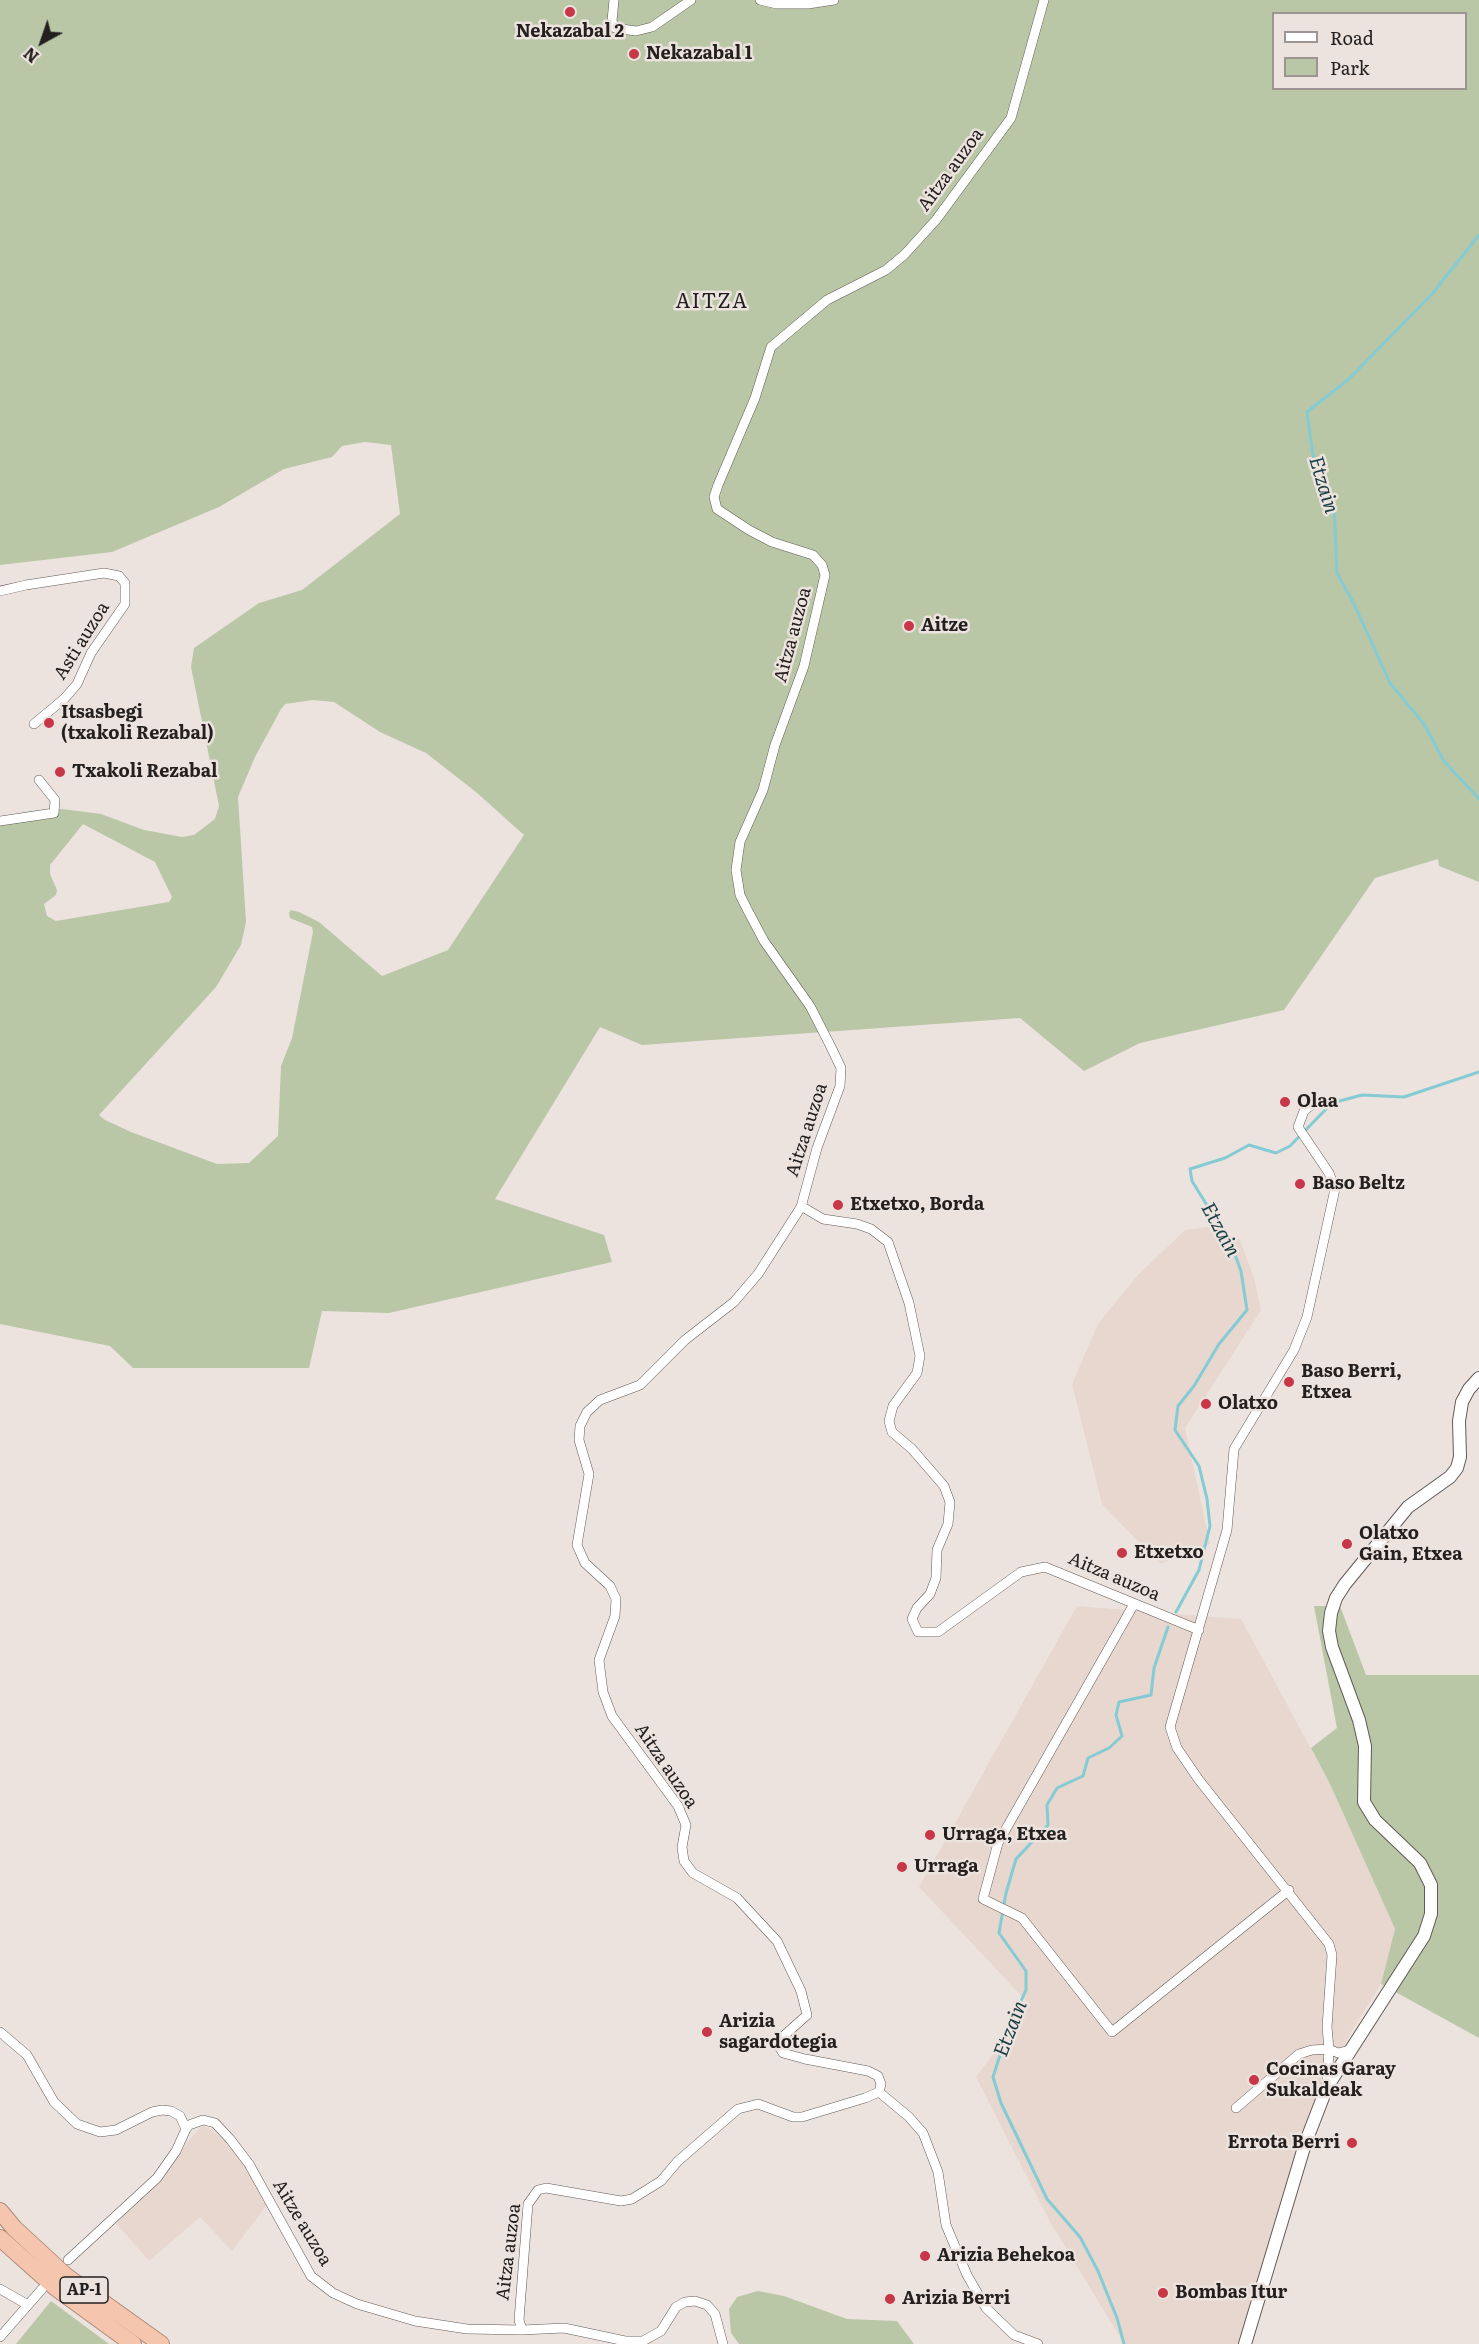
<!DOCTYPE html>
<html>
<head>
<meta charset="utf-8">
<style>
	body { margin:0 }
	#map { position:relative; width:1479px; height:2344px; overflow:hidden; background:#ece3df; font-family:Literata,serif }
	canvas { display:block }
	.legend { position:absolute; left:1272px; top:12px; width:195px; height:78px; box-sizing:border-box; background:#ece3df; border:2px solid #9c9592; margin:0; padding:8px 10px; list-style:none; font-size:18px; color:#23201f }
	.legend li { display:flex; align-items:center; gap:12px; height:30px }
	.legend b { width:30px; border:2px solid #9c9592 }
	.north { position:absolute; left:12px; top:12px; width:60px; height:60px; -webkit-text-stroke:4px #ece3df; paint-order:stroke; rotate:220deg; font-size:16px; font-weight:700; line-height:24px; text-align:center; color:#23201f }
	.north::after { content:''; display:block; margin:auto; width:21px; height:27px; background:#23201f; clip-path:polygon(50% 0,100% 100%,50% 72%,0 100%) }
</style>
</head>
<body>
<div id="map">
<canvas width="1479" height="2344"></canvas>
<ul class="legend">
<li><b style="height:8px;background:#fff"></b>Road</li>
<li><b style="height:16px;background:#b9c7a6"></b>Park</li>
</ul>
<div class="north">N</div>
</div>
<script>
const ctx = document.querySelector('canvas').getContext('2d');
ctx.lineJoin = 'round';
function fillPath(path, color) { ctx.fillStyle = color; ctx.fill(path, 'evenodd'); }
const shape = rows => new Path2D(rows.map(r => 'M' + r).join(''));
function stroke(path, color, width, dash) { ctx.strokeStyle = color; ctx.lineWidth = width; ctx.lineCap = dash ? 'butt' : 'round'; ctx.setLineDash(dash || []); ctx.stroke(path); }
function drawText(font, color, halo, rows, align = 'center') {
  ctx.font = font + ' Literata,serif'; ctx.lineWidth = 5; ctx.setLineDash([]); ctx.textBaseline = 'middle'; ctx.strokeStyle = halo; ctx.fillStyle = color; for (const [text, x, y, turn = 0] of rows) {
    ctx.save(); ctx.translate(x, y); ctx.rotate((+turn || 0) * Math.PI / 180); ctx.textAlign = isNaN(turn) ? turn : align; if (halo) ctx.strokeText(text, 0, 0); ctx.fillText(text, 0, 0); ctx.restore();
  }
}
fillPath(shape([
	[1207,1227,1240,1240,1254,1278,1261,1310,1185,1428,1210,1544,1160,1564,1102,1504,1072,1384,1098,1324,1138,1275,1185,1230],
	[1077,1606,1241,1619,1330,1784,1395,1929,1381,1984,1351,2032,1301,2135,1238,2344,1124,2344,1049,2220,976,2077,1030,2005,919,1887],
	[203,2125,229,2143,252,2174,267,2205,232,2251,200,2217,149,2261,116,2223,159,2181,180,2150]
]), '#e7d7cf');
fillPath(shape([
	[0,0,1479,0,1479,882,1439,866,1438,859,1375,878,1284,1010,1140,1043,1084,1071,1020,1018,642,1045,600,1027,495,1199,604,1235,612,1262,389,1313,322,1311,309,1368,133,1368,110,1346,0,1324,0,818,31,811,62,809,101,814,144,830,182,837,194,835,215,819,219,806,191,667,194,648,259,603,302,590,400,514,391,445,365,442,342,446,332,457,284,469,219,507,112,552,0,565],
	[1274,14,1466,14,1466,88,1274,88],
	[313,700,334,702,380,732,426,753,476,792,524,835,448,950,382,976,319,922,299,912,291,910,289,913,290,918,312,927,313,932,292,1038,281,1066,278,1136,249,1163,217,1164,131,1132,105,1120,99,1115,216,987,241,945,246,922,238,797,255,757,281,709,285,704],
	[83,824,155,862,172,897,169,902,56,921,47,916,44,904,56,895,57,890,50,874,50,865],
	[1314,1606,1340,1606,1366,1675,1479,1675,1479,2038,1381,1984,1395,1929,1330,1784,1311,1748,1337,1728],
	[758,2291,784,2296,847,2319,897,2321,914,2344,739,2344,731,2333,729,2309,737,2297],
	[51,2301,109,2344,16,2344]
]), '#b9c7a6');
stroke(shape([
	[1479,235,1432,294,1349,379,1307,412,1313,455,1334,507,1337,573,1355,606,1390,683,1424,724,1444,761,1479,799],
	[1176,1612,1199,1570,1210,1526,1207,1499,1199,1466,1175,1430,1178,1406,1194,1386,1219,1344,1247,1310,1241,1271,1231,1244,1192,1181,1190,1169,1225,1158,1249,1145,1276,1153,1290,1146,1332,1103,1362,1095,1404,1097,1479,1072],
	[1124,2344,1117,2318,1098,2271,1080,2237,1047,2199,1001,2103,993,2077,1008,2030,1026,1990,1026,1971,999,1933,1006,1893,1016,1859,1048,1825,1047,1805,1057,1788,1083,1776,1088,1758,1109,1748,1122,1736,1116,1715,1119,1702,1151,1695,1154,1668,1168,1627]
]), '#84cbd4', 3);
const street = shape([
	[614,0,612,21,615,28,636,31,652,27,691,0],
	[760,0,777,4,808,4,834,0],
	[0,591,26,585,104,573,119,576,125,583,125,604,91,653,77,684,65,698,34,724],
	[0,821,54,813,55,800,39,780],
	[1316,1101,1304,1111,1298,1127,1329,1173,1335,1189,1307,1317,1294,1350,1234,1449,1227,1530,1170,1727,1177,1748,1199,1780,1329,1944,1332,1955,1327,2027,1329,2049,1338,2053,1350,2050],
	[801,1206,823,1219,857,1224,871,1229,888,1242,909,1303,920,1356,917,1373,893,1406,889,1421,892,1432,912,1449,944,1486,950,1502,948,1524,937,1550,936,1578,930,1594,917,1608,912,1619,918,1632,938,1632,1021,1572,1045,1567,1199,1630],
	[1134,1604,998,1843,983,1899,1022,1918,1112,2032,1289,1890],
	[0,2032,27,2055,54,2102,77,2124,100,2132,116,2130,152,2112,162,2110,171,2111,180,2116,186,2129,176,2151,157,2178,68,2260],
	[879,2092,909,2117,923,2133,938,2172,946,2225,967,2275,986,2308,1014,2335,1038,2344],
	[1236,2108,1299,2054,1312,2050,1329,2049,1327,2087],
	[186,2129,189,2125,203,2120,215,2123,230,2139,249,2164,311,2276,333,2293,357,2304,415,2321,467,2329,522,2330],
	[0,2289,28,2305],
	[0,2337,42,2289],
	[723,2344,715,2314,707,2305,695,2301,685,2302,676,2307,661,2331,643,2341,625,2341,564,2328,522,2330,519,2320,528,2204,538,2190,546,2188,621,2201,632,2199,661,2181,678,2161,738,2109,758,2104,793,2117,802,2117,865,2098,879,2092,881,2084,878,2076,868,2071,805,2059,783,2053,780,2048,779,2040,807,2015,801,1991,777,1941,737,1898,693,1873,684,1861,682,1847,686,1825,678,1806,612,1716,603,1692,599,1660,615,1616,616,1599,610,1586,585,1563,577,1545,589,1474,579,1440,580,1426,587,1412,600,1400,640,1385,685,1340,734,1302,758,1274,801,1207,817,1148,840,1086,841,1068,831,1047,810,1006,764,941,747,909,740,895,736,870,740,842,763,790,775,745,804,666,825,575,822,565,813,555,772,542,749,530,717,509,714,497,718,485,755,398,771,347,827,300,886,270,904,255,936,220,1011,118,1044,0]
]);
const secondary = shape([
	[1245,2344,1305,2144,1327,2087,1424,1936,1431,1914,1431,1885,1420,1863,1375,1820,1364,1802,1365,1746,1359,1720,1332,1647,1329,1631,1331,1613,1336,1598,1345,1584,1408,1507,1450,1477,1457,1468,1460,1457,1459,1421,1462,1402,1469,1389,1479,1378]
]);
const highway = shape([
	[0,2211,14,2228,66,2276,161,2344],
	[0,2238,56,2288,133,2344]
]);
stroke(street, '#615a57', 10);
stroke(secondary, '#615a57', 14);
stroke(highway, '#ac8b7b', 18);
stroke(street, '#fff', 9);
stroke(secondary, '#fff', 12);
stroke(highway, '#f6c5ad', 16);
for (const [x, y, r, color] of [
	[570,12,6,"#c73748"],
	[634,54,6,"#c73748"],
	[909,626,6,"#c73748"],
	[49,723,6,"#c73748"],
	[60,772,6,"#c73748"],
	[1285,1102,6,"#c73748"],
	[1300,1184,6,"#c73748"],
	[838,1205,6,"#c73748"],
	[1289,1382,6,"#c73748"],
	[1206,1404,6,"#c73748"],
	[1347,1544,6,"#c73748"],
	[1122,1553,6,"#c73748"],
	[930,1835,6,"#c73748"],
	[902,1867,6,"#c73748"],
	[707,2032,6,"#c73748"],
	[1254,2080,6,"#c73748"],
	[1352,2143,6,"#c73748"],
	[925,2256,6,"#c73748"],
	[1163,2293,6,"#c73748"],
	[890,2299,6,"#c73748"]
]) { const dot = new Path2D(); dot.arc(x, y, r, 0, 2 * Math.PI); ctx.fillStyle = color; ctx.fill(dot); stroke(dot, '#ece3df', 2); }
for (const [x, y, w] of [
	[84,2290,48]
]) { const box = new Path2D(); box.roundRect(x - w / 2, y - 13, w, 26, 4.5); ctx.fillStyle = '#ece3df'; ctx.fill(box); stroke(box, '#23201f', 1.5); }
drawText('bold 16px', '#23201f', null, [
	["AP-1",84,2290]
]);
drawText('bold 18px', '#23201f', '#ece3df', [
	["Nekazabal 2",570,32,"center"],
	["Nekazabal 1",646,54],
	["Aitze",921,626],
	["Itsasbegi",61,713],
	["(txakoli Rezabal)",61,734],
	["Txakoli Rezabal",72,772],
	["Olaa",1297,1102],
	["Baso Beltz",1312,1184],
	["Etxetxo, Borda",850,1205],
	["Baso Berri,",1301,1372],
	["Etxea",1301,1393],
	["Olatxo",1218,1404],
	["Olatxo",1359,1534],
	["Gain, Etxea",1359,1555],
	["Etxetxo",1134,1553],
	["Urraga, Etxea",942,1835],
	["Urraga",914,1867],
	["Arizia",719,2022],
	["sagardotegia",719,2043],
	["Cocinas Garay",1266,2070],
	["Sukaldeak",1266,2091],
	["Errota Berri",1340,2143,"right"],
	["Arizia Behekoa",937,2256],
	["Bombas Itur",1175,2293],
	["Arizia Berri",902,2299]
], 'left');
drawText('18px', '#23201f', '#ece3df', [
	["Aitza auzoa",951,170,-54],
	["Aitza auzoa",793,635,-75],
	["Asti auzoa",82,641,-58],
	["Aitza auzoa",807,1130,-72],
	["Aitza auzoa",1114,1577,23],
	["Aitza auzoa",666,1766,56],
	["Aitze auzoa",302,2223,59],
	["Aitza auzoa",509,2252,-83]
]);
ctx.letterSpacing = '1.5px';
drawText('20px', '#23201f', '#ece3df', [
	["AITZA",712,302]
]);
ctx.letterSpacing = '0px';
drawText('italic 20px', '#1b3e42', '#ece3df', [
	["Etzain",1323,485,73],
	["Etzain",1220,1230,61],
	["Etzain",1011,2029,-69]
]);
</script>
</body>
</html>
